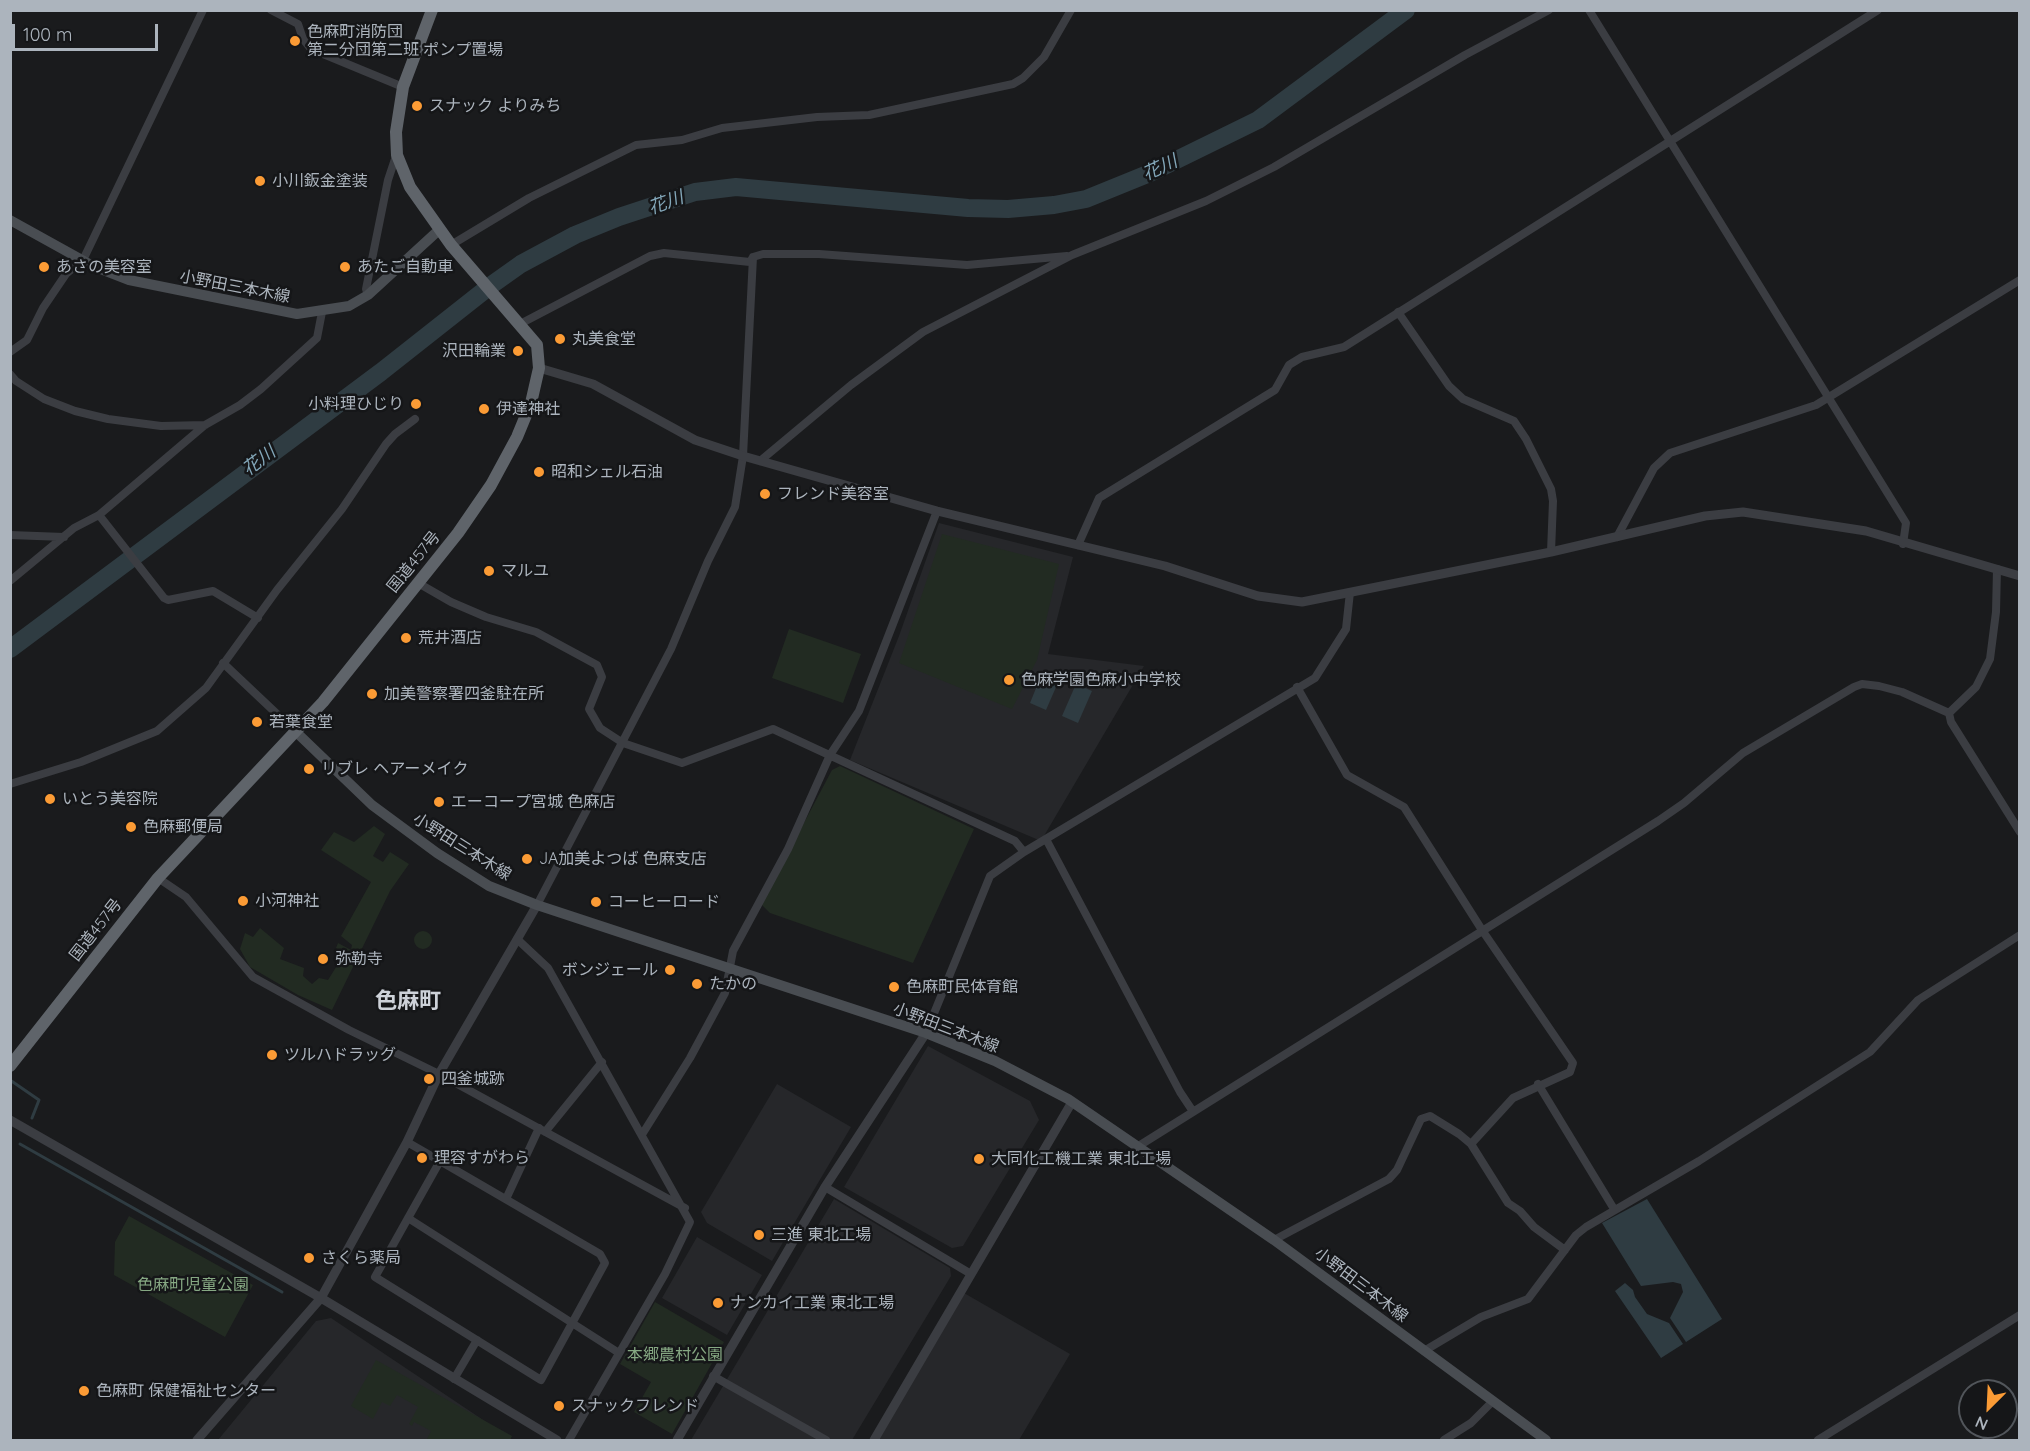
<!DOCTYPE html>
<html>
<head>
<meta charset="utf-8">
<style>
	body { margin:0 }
	#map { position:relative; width:2030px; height:1451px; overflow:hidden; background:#1a1b1d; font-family:Quicksand,sans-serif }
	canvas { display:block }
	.frame { position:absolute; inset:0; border:12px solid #acb4bd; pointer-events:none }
	.north { position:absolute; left:1958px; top:1379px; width:60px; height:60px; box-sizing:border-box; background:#151618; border:2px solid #51555a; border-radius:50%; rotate:204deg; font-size:16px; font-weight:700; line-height:24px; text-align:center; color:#acb4bd }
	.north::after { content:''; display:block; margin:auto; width:21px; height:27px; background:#fb9b35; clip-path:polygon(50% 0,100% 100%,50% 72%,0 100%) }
	.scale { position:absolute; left:12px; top:24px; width:146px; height:27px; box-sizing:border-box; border:3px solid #acb4bd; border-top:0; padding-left:8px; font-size:18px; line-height:21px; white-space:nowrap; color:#acb4bd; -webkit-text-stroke:4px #151618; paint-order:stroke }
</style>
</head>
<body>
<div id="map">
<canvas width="2030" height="1451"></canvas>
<div class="frame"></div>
<div class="north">N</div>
<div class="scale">100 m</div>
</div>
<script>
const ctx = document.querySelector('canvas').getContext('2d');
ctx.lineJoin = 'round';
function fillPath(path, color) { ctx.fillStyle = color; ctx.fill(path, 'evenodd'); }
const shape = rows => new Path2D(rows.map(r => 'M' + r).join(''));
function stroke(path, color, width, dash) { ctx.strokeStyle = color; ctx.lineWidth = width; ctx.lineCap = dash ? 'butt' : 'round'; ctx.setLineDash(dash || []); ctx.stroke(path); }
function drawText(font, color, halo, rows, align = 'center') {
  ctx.font = font + ' Quicksand,"Noto Sans JP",sans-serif'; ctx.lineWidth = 5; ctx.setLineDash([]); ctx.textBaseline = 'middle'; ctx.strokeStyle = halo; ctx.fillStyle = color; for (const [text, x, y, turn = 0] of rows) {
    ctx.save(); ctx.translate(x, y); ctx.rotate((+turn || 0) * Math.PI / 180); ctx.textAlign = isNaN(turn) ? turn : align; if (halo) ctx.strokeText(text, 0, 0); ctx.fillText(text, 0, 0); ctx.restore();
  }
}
fillPath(shape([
	[939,523,1073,557,1048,654,1144,666,1041,841,850,760,899,636],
	[928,1046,1030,1101,1039,1120,963,1246,952,1248,844,1187],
	[777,1084,851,1127,772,1261,707,1223,701,1212],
	[834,1199,950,1268,951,1276,852,1440,691,1440],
	[697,1237,762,1275,727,1335,662,1298],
	[964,1293,1070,1354,1019,1440,878,1440],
	[331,1318,513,1440,218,1440,316,1321]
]), '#26272a');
fillPath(shape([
	[942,534,1059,564,1037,660,1012,709,899,663],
	[789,629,861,654,843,703,772,678],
	[840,766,974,829,913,963,770,913,761,904,832,770],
	[374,826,385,834,373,856,383,862,390,852,409,864,390,891,332,1010,298,995,250,967,240,949,245,933,253,937,260,928,284,948,280,959,304,968,303,976,312,984,319,978,328,980,343,956,336,948,338,943,351,950,352,945,341,936,371,882,321,850,334,832,354,842],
	'414 940a9 9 0 1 1 18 0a9 9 0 1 1-18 0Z',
	[129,1216,253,1285,225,1337,114,1275,115,1242],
	[655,1302,724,1342,672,1434,634,1412,651,1382,620,1364],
	[376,1360,512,1436,510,1440,429,1440,427,1439,431,1431,414,1422,412,1426,409,1424,418,1407,397,1395,390,1406,382,1402,373,1419,351,1406]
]), '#222b22');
fillPath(shape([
	[1043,671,1060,678,1046,710,1030,703],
	[1076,684,1092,691,1078,723,1062,716],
	[1647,1199,1722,1319,1686,1342,1670,1318,1683,1292,1681,1284,1673,1282,1641,1286,1602,1223],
	[1625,1283,1633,1290,1635,1297,1647,1314,1669,1323,1683,1344,1661,1358,1615,1291]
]), '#2f3c42');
stroke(shape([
	[10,1080,39,1100,32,1118],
	[20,1144,282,1292]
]), '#2f3c42', 3);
stroke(shape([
	[10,649,381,372,490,286,521,264,575,235,619,217,695,192,736,187,968,208,1008,209,1054,205,1086,199,1150,173,1258,120,1406,10]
]), '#2f3c42', 18);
stroke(shape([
	[271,10,298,24,303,39,311,49,403,87],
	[1589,10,1906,523,1903,544],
	[451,245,529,198,636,145,682,140,722,128,817,117,869,115,1013,84,1023,78,1044,57,1071,10],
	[368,295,366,289,388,180,396,156],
	[1398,312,1449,386,1463,399,1514,421,1526,439,1551,489,1553,501,1551,552],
	[520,324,650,256,664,253,750,262,753,257,763,254,819,254,967,265,1067,256],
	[10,352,27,340,43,308,66,274,83,260,203,10],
	[10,374,16,381,44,399,75,411,108,419,161,426,205,425],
	[760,461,851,385,923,332,1072,255,1206,201,1274,167,1465,55,1549,10],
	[99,515,164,598,168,600,213,591,258,618],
	[10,535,64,537],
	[1617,537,1654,468,1670,453,1816,405,2020,280],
	[1078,545,1099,498,1275,390,1289,365,1302,357,1344,347,1878,10],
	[10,581,74,528,99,515,205,425,240,405,261,389,317,338,322,312],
	[418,583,451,602,486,617,536,632,597,665,602,677,589,709,600,728,623,743,682,763,773,729,1015,841,1024,852],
	[223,663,295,731],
	[1297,687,1347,775,1404,807,1482,930,1573,1063,1570,1072,1513,1098,1471,1144],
	[1949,713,1976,687,1990,659,1996,612,1997,569],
	[1949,713,1951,722,2020,832],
	[10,784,81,762,157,731,206,688,277,590,342,509,386,444,395,434,415,419],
	[1047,841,1180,1092,1192,1110],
	[158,878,186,897,253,977,349,1030,439,1074,685,1208],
	[537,905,671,649,708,561,735,507,743,456,753,257],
	[517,939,548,968,690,1222,665,1274,569,1440],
	[926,1033,990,876,1024,852,1315,678,1346,629,1350,592],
	[1538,1084,1614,1209],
	[545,1132,602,1062],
	[643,1133,690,1058,725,993,733,951,788,849,830,755,859,711,937,511],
	[407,1142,440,1161,600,1254,605,1263,541,1380,375,1277,440,1161],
	[1137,1147,1658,821,1684,803,1743,753,1854,687,1862,684,1879,686,1902,692,1949,713],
	[825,1187,971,1274],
	[506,1199,539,1128],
	[408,1218,619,1353],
	[1274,1240,1389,1179,1397,1170,1421,1119,1430,1116,1459,1134,1471,1144,1508,1203,1520,1211,1534,1227,1565,1250],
	[1424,1351,1481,1317,1528,1299,1576,1235,1586,1227,1699,1161,1870,1052,1918,1000,2020,935],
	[713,1376,826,1440],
	[454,1379,477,1340],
	[1444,1440,1471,1423,1493,1401],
	[1818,1440,2020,1315]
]), '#3b3d42', 8);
stroke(shape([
	[539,368,593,384,695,440,743,456,937,511,1165,566,1258,596,1302,602,1551,552,1705,516,1743,512,1866,531,2020,576],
	[10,1120,321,1298,557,1440],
	[197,1440,321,1298,407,1142,439,1074,537,905],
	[677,1440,825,1187,926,1033],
	[874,1440,1072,1102]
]), '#3b3d42', 9);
stroke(shape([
	[10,220,93,266,129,280,297,314,349,306,368,295,440,229],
	[295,731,372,805,437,853,489,886,537,905,926,1033,995,1061,1068,1099,1274,1240,1546,1440]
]), '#494d52', 10);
stroke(shape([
	[10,1066,158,878,323,702,458,533,491,485,517,437,531,403,539,368,537,345,451,245,410,187,397,155,396,132,403,87,432,10]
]), '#5f646a', 12);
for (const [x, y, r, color] of [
	[295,41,6,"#fb9b35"],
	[417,106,6,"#fb9b35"],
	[260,181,6,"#fb9b35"],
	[44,267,6,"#fb9b35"],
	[345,267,6,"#fb9b35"],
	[560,339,6,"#fb9b35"],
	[518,351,6,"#fb9b35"],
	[416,404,6,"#fb9b35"],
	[484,409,6,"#fb9b35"],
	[539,472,6,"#fb9b35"],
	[765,494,6,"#fb9b35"],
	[489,571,6,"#fb9b35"],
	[406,638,6,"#fb9b35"],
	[1009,680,6,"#fb9b35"],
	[372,694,6,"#fb9b35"],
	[257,722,6,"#fb9b35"],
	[309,769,6,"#fb9b35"],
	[50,799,6,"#fb9b35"],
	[439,802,6,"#fb9b35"],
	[131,827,6,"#fb9b35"],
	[527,859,6,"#fb9b35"],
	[243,901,6,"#fb9b35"],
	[596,902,6,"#fb9b35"],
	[323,959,6,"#fb9b35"],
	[670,970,6,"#fb9b35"],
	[697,984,6,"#fb9b35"],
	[894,987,6,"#fb9b35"],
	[272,1055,6,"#fb9b35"],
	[429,1079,6,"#fb9b35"],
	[422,1158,6,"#fb9b35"],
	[979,1159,6,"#fb9b35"],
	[759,1235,6,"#fb9b35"],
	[309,1258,6,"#fb9b35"],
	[718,1303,6,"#fb9b35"],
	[84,1391,6,"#fb9b35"],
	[559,1406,6,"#fb9b35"]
]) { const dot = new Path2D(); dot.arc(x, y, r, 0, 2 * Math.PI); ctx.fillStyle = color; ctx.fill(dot); stroke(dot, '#151618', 2); }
drawText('16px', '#acb4bd', '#151618', [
	["色麻町消防団",307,32],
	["第二分団第二班 ポンプ置場",307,50],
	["スナック よりみち",429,106],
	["小川鈑金塗装",272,181],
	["あさの美容室",56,267],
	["あたご自動車",357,267],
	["丸美食堂",572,339],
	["沢田輪業",506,351,"right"],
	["小料理ひじり",404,404,"right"],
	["伊達神社",496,409],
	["昭和シェル石油",551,472],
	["フレンド美容室",777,494],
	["マルユ",501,571],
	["荒井酒店",418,638],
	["色麻学園色麻小中学校",1021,680],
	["加美警察署四釜駐在所",384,694],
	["若葉食堂",269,722],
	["リブレ ヘアーメイク",321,769],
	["いとう美容院",62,799],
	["エーコープ宮城 色麻店",451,802],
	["色麻郵便局",143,827],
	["JA加美よつば 色麻支店",539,859],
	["小河神社",255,901],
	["コーヒーロード",608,902],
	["弥勒寺",335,959],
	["ボンジェール",658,970,"right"],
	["たかの",709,984],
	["色麻町民体育館",906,987],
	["ツルハドラッグ",284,1055],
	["四釜城跡",441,1079],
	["理容すがわら",434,1158],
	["大同化工機工業 東北工場",991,1159],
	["三進 東北工場",771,1235],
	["さくら薬局",321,1258],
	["ナンカイ工業 東北工場",730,1303],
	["色麻町 保健福祉センター",96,1391],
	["スナックフレンド",571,1406]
], 'left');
drawText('16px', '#acb4bd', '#151618', [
	["小野田三本木線",235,287,11],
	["国道457号",414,562,-51],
	["小野田三本木線",462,847,32],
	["国道457号",96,930,-52],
	["小野田三本木線",946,1028,21],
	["小野田三本木線",1361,1285,37]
]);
drawText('16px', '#86a883', '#151618', [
	["色麻町児童公園",193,1285],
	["本郷農村公園",675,1355]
]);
drawText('italic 18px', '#83a7b9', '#151618', [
	["花川",1160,168,-25],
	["花川",666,203,-20],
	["花川",259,461,-37]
]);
drawText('bold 22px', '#ced2d9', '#151618', [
	["色麻町",408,1001]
]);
</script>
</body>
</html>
